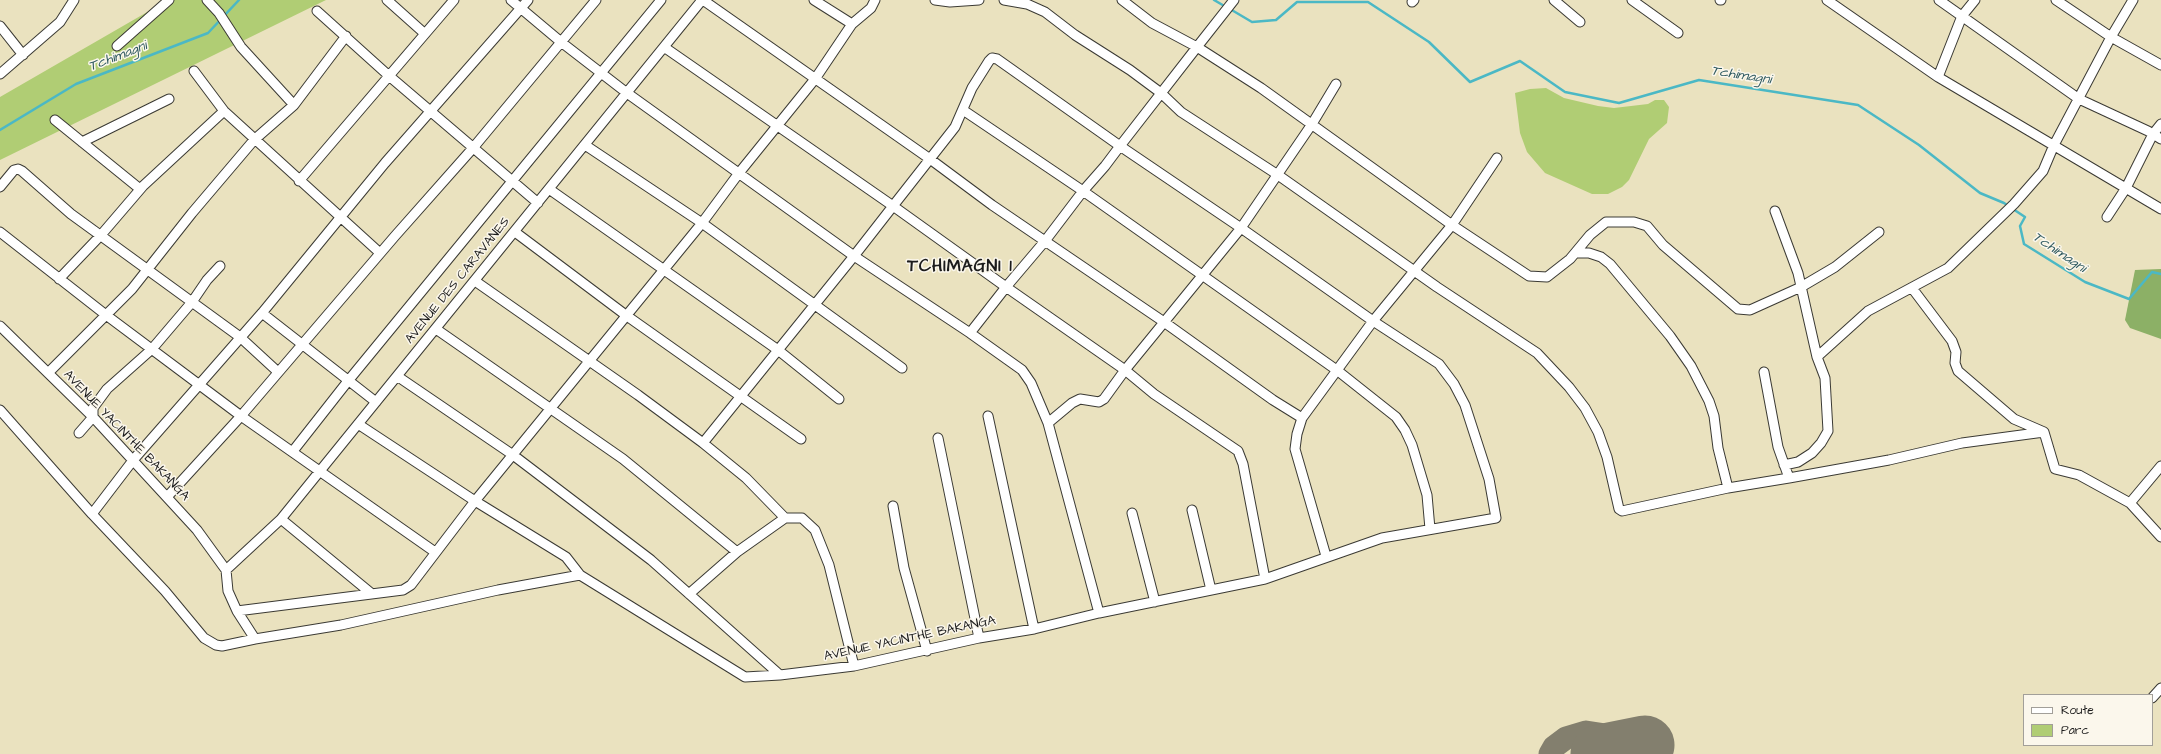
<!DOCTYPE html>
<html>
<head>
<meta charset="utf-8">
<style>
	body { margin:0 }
	#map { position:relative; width:2161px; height:754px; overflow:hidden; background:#eae2bf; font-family:"Architects Daughter",sans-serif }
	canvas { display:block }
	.legend { position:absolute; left:2023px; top:694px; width:130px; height:52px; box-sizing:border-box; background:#fbf7ec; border:1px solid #a29f99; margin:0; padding:5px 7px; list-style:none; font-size:12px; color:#1c1c1c }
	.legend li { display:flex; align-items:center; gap:8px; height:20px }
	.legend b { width:20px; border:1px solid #a29f99 }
</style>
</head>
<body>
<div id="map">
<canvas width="2161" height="754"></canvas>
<ul class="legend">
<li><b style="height:5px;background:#fff"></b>Route</li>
<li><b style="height:11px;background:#b0cd74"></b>Parc</li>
</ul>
</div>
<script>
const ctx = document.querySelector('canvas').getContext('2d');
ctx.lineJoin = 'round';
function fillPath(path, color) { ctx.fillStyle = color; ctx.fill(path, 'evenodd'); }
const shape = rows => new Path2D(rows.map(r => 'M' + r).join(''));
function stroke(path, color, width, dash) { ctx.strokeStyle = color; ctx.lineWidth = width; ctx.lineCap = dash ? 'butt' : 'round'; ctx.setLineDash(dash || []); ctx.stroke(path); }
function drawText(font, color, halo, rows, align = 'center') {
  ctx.font = font + ' "Architects Daughter",sans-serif'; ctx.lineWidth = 3; ctx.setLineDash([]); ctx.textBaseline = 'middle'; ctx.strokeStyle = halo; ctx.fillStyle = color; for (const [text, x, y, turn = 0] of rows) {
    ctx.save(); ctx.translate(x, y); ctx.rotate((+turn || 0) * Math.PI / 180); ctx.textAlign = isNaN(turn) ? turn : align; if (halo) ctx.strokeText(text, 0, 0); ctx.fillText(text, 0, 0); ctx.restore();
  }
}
fillPath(shape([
	[168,0,326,0,0,160,0,97],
	[1546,88,1564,98,1598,106,1614,108,1648,104,1655,100,1664,100,1669,107,1667,123,1649,139,1629,180,1622,187,1608,194,1592,194,1545,173,1527,152,1520,133,1515,93,1530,89]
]), '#b0cd74');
fillPath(shape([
	[2161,269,2161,339,2130,328,2125,320,2135,270]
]), '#8cb066');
stroke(shape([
	[1214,0,1226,7],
	[1230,9,1252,22,1276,20,1297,2,1368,2,1429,42,1470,82,1520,61,1565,92,1619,103,1699,80,1858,105,1919,145,1980,193,2004,203,2025,217,2020,226,2024,244,2085,282,2129,299,2152,272,2161,274],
	[0,130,76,84,208,33,239,0]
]), '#4bb8c5', 2.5);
stroke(shape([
	[1550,754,1554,747,1566,738,1586,732,1612,736,1645,745,1645,754]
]), '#837f6e', 23);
stroke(shape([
	[1600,754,1645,745]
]), '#837f6e', 59);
const minor = shape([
	[207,0,219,13,241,47,294,105],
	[387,0,424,33],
	[511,0,561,42,627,93,854,256,703,443],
	[703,0,930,159,992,205,1164,322,1273,400,1302,418],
	[814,0,852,24],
	[935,0,950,2,979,0],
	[1004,0,1027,4,1045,12,1075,35,1130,70,1161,93,1181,112,1278,175,1437,287,1537,353,1569,387,1585,408,1598,432,1607,457,1619,509,1622,511,1728,488,1789,478,1778,447,1764,372],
	[1122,0,1152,23,1197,47,1261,88,1452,225,1529,276,1547,277,1570,259,1590,235,1606,222,1634,222,1647,226,1663,245,1738,309,1750,310,1801,287,1835,267,1879,232],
	[1554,0,1580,22],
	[1632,0,1678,33],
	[1720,0,1721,0],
	[1827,0,1938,77,2161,209],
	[1939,0,2079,99,2148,131,2161,139],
	[2056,0,2111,37,2161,65],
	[1412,2,1414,0],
	[317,11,388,75,538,203],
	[0,26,23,55],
	[117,46,169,0],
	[664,47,893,206,1006,287,970,333,854,256,893,206,955,127,972,88,989,61,992,58,997,59,1120,146,1241,228,1373,321,1439,364,1454,384,1465,405,1489,479,1496,518,1382,538,1265,579,1243,464,1238,451,1154,394,1125,370,1006,287,1045,241,1083,191,1105,166,1120,146,1197,47,1234,0],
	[194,71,224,111,380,253],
	[0,74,60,22,74,0],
	[1938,77,1962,16,1975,0],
	[963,110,1083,191,1338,371,1396,417,1405,430,1412,445,1427,495,1430,529],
	[55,120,140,189],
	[82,142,169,99],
	[585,145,702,223,902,368],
	[299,181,454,0],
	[0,187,14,170,18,169,22,171,71,214,240,337,278,372],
	[549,189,778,350,839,399],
	[1775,211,1798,273,1817,357,1825,378,1828,431,1821,443,1812,453,1798,462,1784,465],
	[2107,217,2126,188,2153,134,2161,124],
	[0,232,106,315,241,416,435,552],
	[515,232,627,316,801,439],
	[1576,253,1589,253,1601,257,1610,264,1670,336,1691,366,1709,401,1714,416,1718,448,1728,488],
	[59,279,101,235,143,186,224,111],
	[475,281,638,395,703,443,746,478,785,518],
	[1912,288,1952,341,1956,352,1955,363,1958,371,2014,419,2044,432,2055,469,2079,475,2130,503,2161,537],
	[262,313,376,402],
	[0,326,93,417,197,530,226,570,228,591,237,611,255,639],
	[436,329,623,459,737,552],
	[1817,357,1868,311,1948,268,2014,204,2043,171,2054,145,2111,37,2133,0],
	[48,373,132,289,192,213,254,140,294,105,346,36],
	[397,376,513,455,651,560,780,675],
	[0,410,92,514,165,591,204,638,216,645,222,646,255,639,341,625,498,590,580,575,745,677,780,675,854,666,979,638,1034,629,1099,613,1048,423,1031,383,1022,370,970,333],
	[988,416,1034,629],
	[1048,423,1072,403,1080,399,1099,402,1104,399,1125,370,1241,228,1312,124,1336,84],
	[358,424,475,501,566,557,580,575],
	[79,433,93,417,93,408,107,389,152,349,192,302,207,280,220,266],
	[938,438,979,638],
	[293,451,348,381,661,0],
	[1789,478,1889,460,1962,443,2044,432],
	[167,497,241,416,395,236,473,148,596,0],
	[2130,503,2161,466],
	[893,506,904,568,927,651],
	[1192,510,1211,590],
	[1132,513,1155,602],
	[92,514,134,459,262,313,385,163,528,0],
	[281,519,372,594],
	[1326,556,1295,449,1297,434,1302,418,1373,321,1452,225,1497,158],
	[226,570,281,519,702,0],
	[689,594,737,552,785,518,802,518,815,530,829,565,854,666],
	[237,611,403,590,411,585,475,501,702,223,739,173,815,79,852,24,871,8,875,0],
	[1099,613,1265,579],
	[2152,698,2161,688]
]);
stroke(minor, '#3b3a34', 11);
stroke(minor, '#fff', 9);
drawText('13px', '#1c1c1c', '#fbf7ec', [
	["AVENUE DES CARAVANES",458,281,-51],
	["AVENUE YACINTHE BAKANGA",126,436,46],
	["AVENUE YACINTHE BAKANGA",910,639,-12]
]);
drawText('italic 14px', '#2f5a60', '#fbf7ec', [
	["Tchimagni",118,57,-21],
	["Tchimagni",1741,76,9],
	["Tchimagni",2059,253,34]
]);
ctx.letterSpacing = '1px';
drawText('bold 17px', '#1c1c1c', '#fbf7ec', [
	["TCHIMAGNI 1",960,267]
]);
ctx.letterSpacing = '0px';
</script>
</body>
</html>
